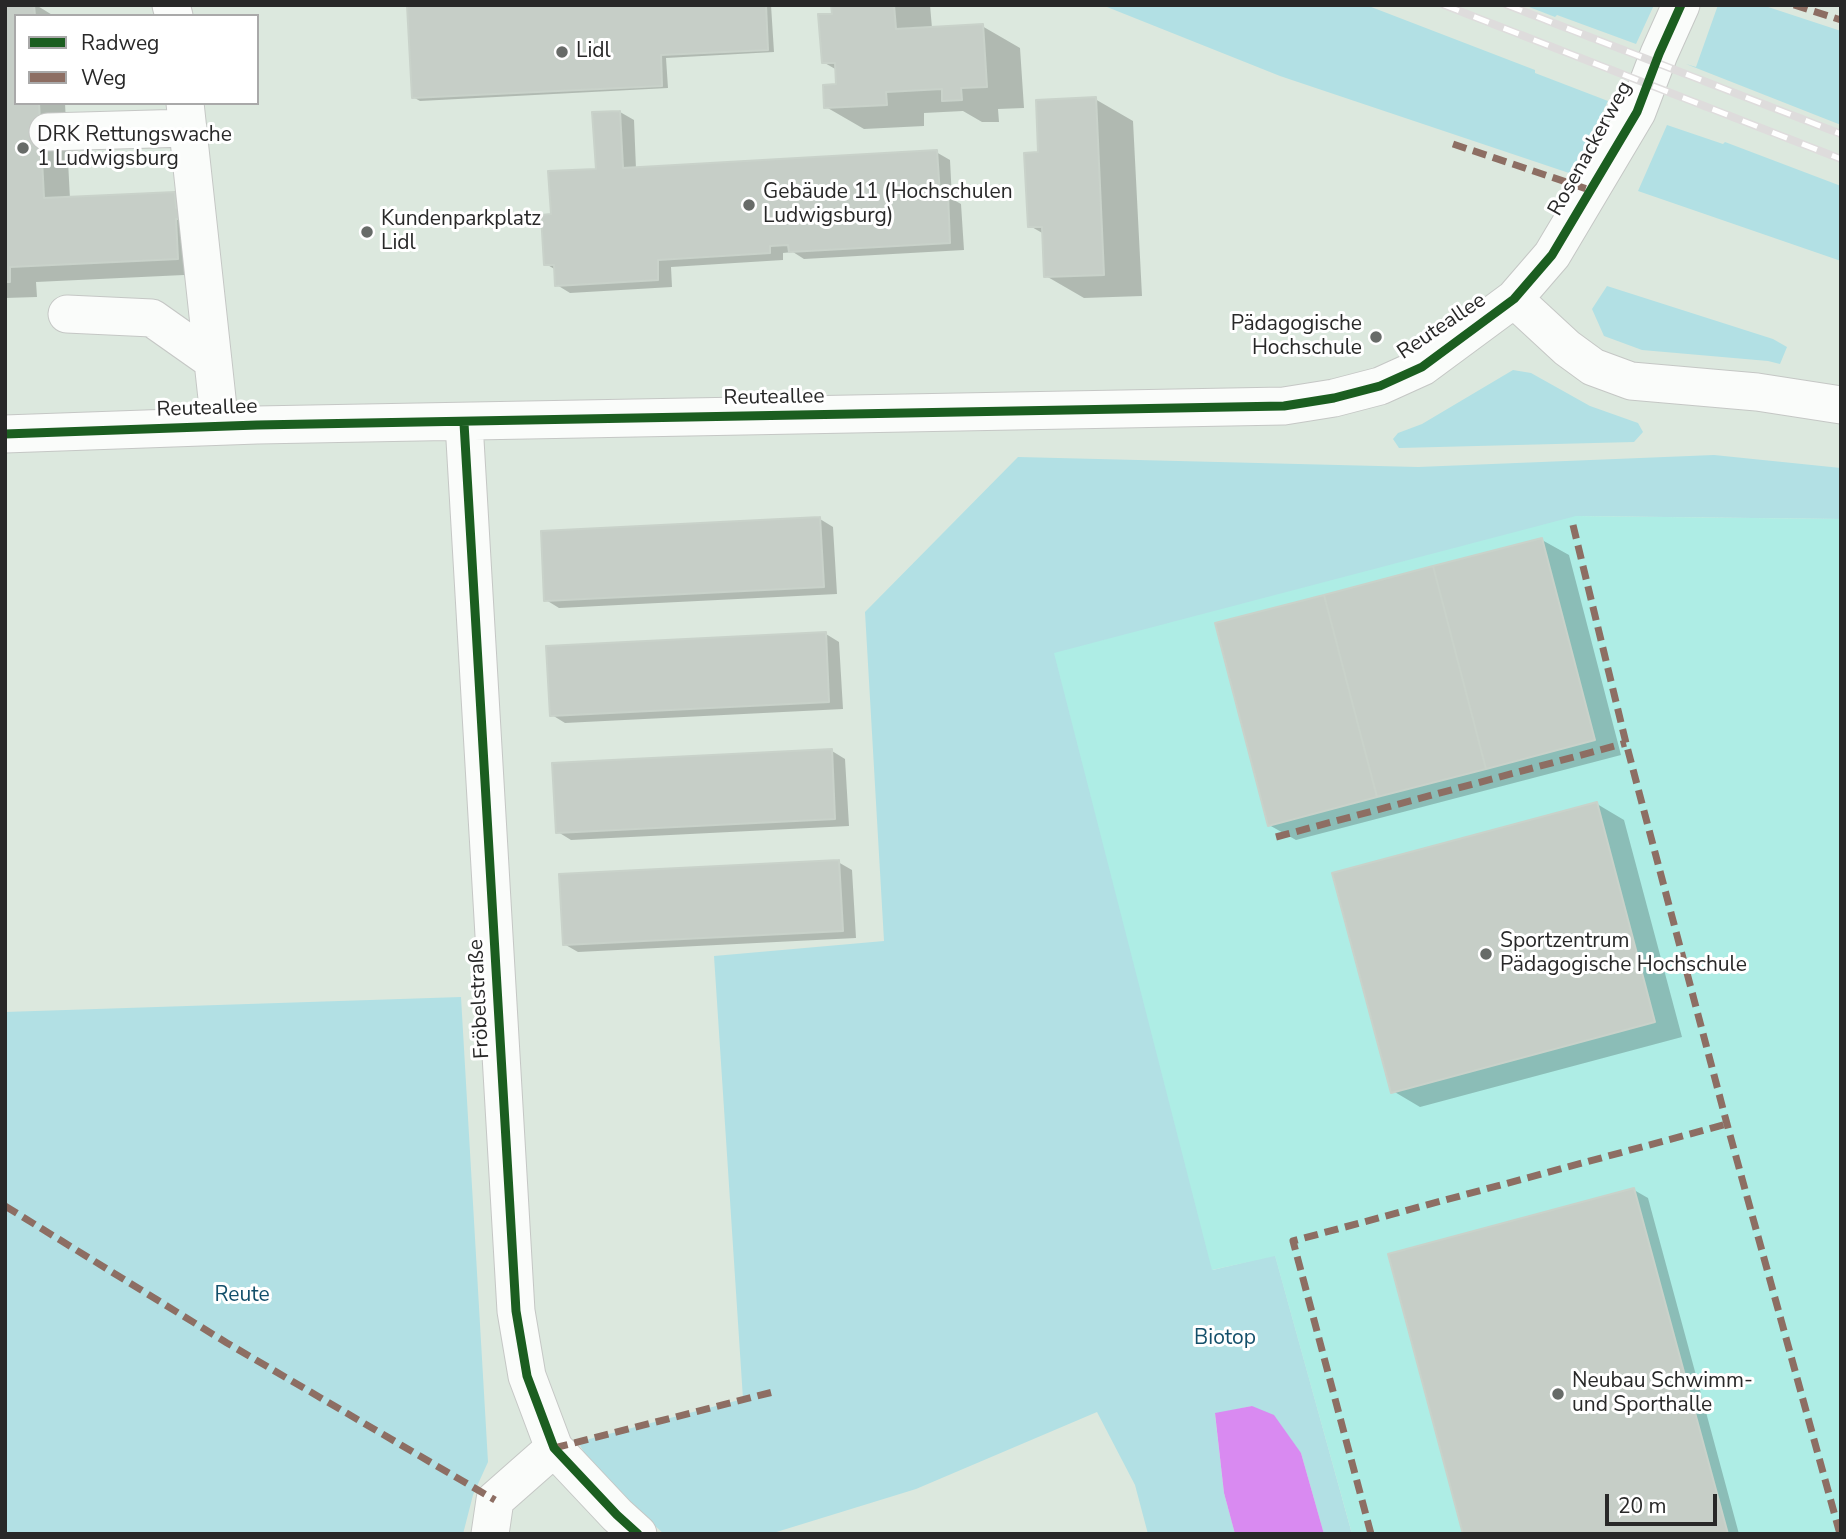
<!DOCTYPE html>
<html>
<head>
<meta charset="utf-8">
<style>
	body { margin:0 }
	#map { position:relative; width:1846px; height:1539px; overflow:hidden; background:#dce8de; font-family:"Nunito Sans",sans-serif }
	canvas { display:block }
	.frame { position:absolute; inset:0; border:7px solid #282828; pointer-events:none }
	.legend { position:absolute; left:14px; top:14px; width:245px; height:91px; box-sizing:border-box; background:#fff; border:2px solid #a9a9a9; margin:0; padding:9px 12px; list-style:none; font-size:21px; color:#282828 }
	.legend li { display:flex; align-items:center; gap:14px; height:35px }
	.legend b { width:35px; border:2px solid #a9a9a9 }
	.scale { position:absolute; left:1605px; top:1494px; width:112px; height:32px; box-sizing:border-box; border:4px solid #282828; border-top:0; padding-left:9px; font-size:21px; line-height:24px; white-space:nowrap; color:#282828; -webkit-text-stroke:5px #fff; paint-order:stroke }
</style>
</head>
<body>
<div id="map">
<canvas width="1846" height="1539"></canvas>
<div class="frame"></div>
<ul class="legend">
<li><b style="height:9px;background:#1b5e20"></b>Radweg</li>
<li><b style="height:9px;background:#8d6e63"></b>Weg</li>
</ul>
<div class="scale">20 m</div>
</div>
<script>
const ctx = document.querySelector('canvas').getContext('2d');
ctx.lineJoin = 'round';
function fillPath(path, color) { ctx.fillStyle = color; ctx.fill(path, 'evenodd'); }
const shape = rows => new Path2D(rows.map(r => 'M' + r).join(''));
function stroke(path, color, width, dash) { ctx.strokeStyle = color; ctx.lineWidth = width; ctx.lineCap = dash ? 'butt' : 'round'; ctx.setLineDash(dash || []); ctx.stroke(path); }
function drawText(font, color, halo, rows, align = 'center') {
  ctx.font = font + ' "Nunito Sans",sans-serif'; ctx.lineWidth = 6; ctx.setLineDash([]); ctx.textBaseline = 'middle'; ctx.strokeStyle = halo; ctx.fillStyle = color; for (const [text, x, y, turn = 0] of rows) {
    ctx.save(); ctx.translate(x, y); ctx.rotate((+turn || 0) * Math.PI / 180); ctx.textAlign = isNaN(turn) ? turn : align; if (halo) ctx.strokeText(text, 0, 0); ctx.fillText(text, 0, 0); ctx.restore();
  }
}
fillPath(shape([
	[1102,5,1366,5,1535,70,1535,73,1608,101,1572,174,1280,76],
	[1524,5,1654,5,1636,44,1557,15,1555,17],
	[1718,5,1762,5,1841,31,1841,125,1686,64,1696,67],
	[1667,125,1723,144,1725,142,1841,186,1841,261,1638,191],
	[1607,286,1773,339,1787,347,1780,364,1768,361,1642,350,1604,336,1592,309],
	[1513,370,1531,373,1590,406,1638,423,1643,432,1634,442,1399,448,1393,439,1398,433,1422,424],
	[1714,455,1841,468,1841,519,1576,516,1213,1270,1275,1255,1352,1534,1324,1534,1301,1453,1252,1406,1215,1414,1224,1493,1235,1534,1148,1534,1135,1485,1097,1412,916,1489,770,1534,664,1534,596,1473,578,1442,743,1399,714,956,884,941,865,612,1018,457,1418,467],
	[461,997,488,1462,473,1495,463,1534,5,1534,5,1012]
]), '#b2e0e4');
fillPath(shape([
	[1576,516,1841,519,1841,1534,1352,1534,1275,1256,1212,1270,1054,653]
]), '#aeede5');
fillPath(shape([
	[1252,1406,1274,1415,1301,1453,1324,1534,1235,1534,1224,1493,1215,1413]
]), '#d98af1');
fillPath(shape([
	[5,5,36,5,54,16,16,16,16,103,65,103,70,199,175,194,202,209,205,274,36,282,37,297,5,298],
	[409,5,771,5,774,52,666,58,668,88,420,101,413,97],
	[833,5,930,5,932,28,982,26,1020,48,1024,108,998,109,999,122,982,122,963,111,924,113,924,126,864,129,826,107,838,85,837,70,823,62,834,15],
	[1095,99,1133,121,1142,296,1084,298,1046,276,1044,234,1030,226],
	[620,112,634,120,636,169,936,152,950,160,952,199,961,204,964,250,804,259,793,252,783,253,783,260,671,267,672,287,570,293,557,285,556,270,546,264,553,216,597,170],
	[820,519,833,527,837,594,559,608,546,600],
	[1542,540,1569,555,1621,755,1296,840,1269,825],
	[826,634,839,642,843,709,565,723,552,715],
	[832,751,845,759,849,826,571,840,558,832],
	[1597,804,1624,820,1682,1037,1420,1107,1393,1091],
	[838,862,852,870,856,938,578,952,564,944],
	[1634,1190,1648,1198,1739,1534,1465,1534]
]), '#0003');
const building = shape([
	[5,5,34,5,35,16,16,16,16,103,39,103,44,198,175,192,176,208,185,208,185,219,176,219,178,259,10,267,10,282,5,282,5,5],
	[407,5,766,5,768,50,661,55,662,86,412,98,407,5],
	[831,5,894,5,896,29,983,24,987,87,961,88,962,100,942,101,942,89,886,92,887,105,824,108,823,85,836,84,835,63,822,63,818,14,832,14,831,5],
	[1096,97,1104,275,1044,277,1042,227,1028,227,1024,153,1038,152,1036,100,1096,97],
	[620,111,623,168,937,150,940,195,948,194,950,243,789,252,788,245,770,246,770,253,658,260,658,280,555,286,554,265,544,265,541,215,551,214,548,171,596,169,592,112,620,111],
	[820,517,824,587,544,601,541,531,820,517],
	[1542,538,1595,740,1486,769,1433,566,1542,538],
	[1433,566,1486,769,1377,797,1324,595,1433,566],
	[1324,595,1377,797,1268,826,1215,623,1324,595],
	[826,632,829,702,550,716,546,646,826,632],
	[832,749,835,819,556,833,552,763,832,749],
	[1597,802,1655,1022,1391,1093,1332,873,1597,802],
	[839,860,843,931,563,945,559,874,839,860],
	[1634,1188,1728,1534,1463,1534,1388,1254,1634,1188]
]);
fillPath(building, '#c6cec7');
stroke(building, '#c9d2ca', 2);
const minor = shape([
	[171,5,174,16],
	[185,103,220,426],
	[48,132,188,128],
	[1514,299,1567,348,1593,367,1631,381,1757,392,1841,405],
	[67,314,152,318,213,361],
	[464,423,516,1311,527,1376,554,1448,617,1515,638,1534],
	[5,434,257,425,1284,406,1334,398,1380,386,1422,367,1514,299,1552,255,1637,112,1659,54,1681,5],
	[490,1534,495,1500,554,1448]
]);
stroke(minor, '#c5c7c5', 39);
stroke(minor, '#fafcfa', 37);
const rail = shape([
	[1444,5,1841,159],
	[1507,5,1841,134]
]);
stroke(rail, '#dedcdc', 8);
stroke(rail, '#fff', 5, [16]);
stroke(shape([
	[1794,5,1841,20],
	[1453,144,1590,190],
	[1573,525,1626,743,1727,1124,1840,1534],
	[1276,837,1626,743],
	[5,1206,227,1343,495,1500],
	[554,1448,773,1392],
	[1371,1534,1293,1241,1727,1124]
]), '#8d6e63', 7, [14, 7]);
stroke(shape([
	[464,423,516,1311,527,1376,554,1448,617,1515,638,1534],
	[5,434,257,425,1284,406,1334,398,1380,386,1422,367,1514,299,1552,255,1637,112,1659,54,1681,5]
]), '#1b5e20', 9);
for (const [x, y, r, color] of [
	[562,52,7,"#676b68"],
	[23,148,7,"#676b68"],
	[749,205,7,"#676b68"],
	[367,232,7,"#676b68"],
	[1376,337,7,"#676b68"],
	[1486,954,7,"#676b68"],
	[1558,1394,7,"#676b68"]
]) { const dot = new Path2D(); dot.arc(x, y, r, 0, 2 * Math.PI); ctx.fillStyle = color; ctx.fill(dot); stroke(dot, '#fff', 2.5); }
drawText('21px', '#282828', '#fff', [
	["Lidl",576,52],
	["DRK Rettungswache",37,136],
	["1 Ludwigsburg",37,160],
	["Gebäude 11 (Hochschulen",763,193],
	["Ludwigsburg)",763,217],
	["Kundenparkplatz",381,220],
	["Lidl",381,244],
	["Pädagogische",1362,325,"right"],
	["Hochschule",1362,349,"right"],
	["Sportzentrum",1500,942],
	["Pädagogische Hochschule",1500,966],
	["Neubau Schwimm-",1572,1382],
	["und Sporthalle",1572,1406]
], 'left');
drawText('21px', '#282828', '#fff', [
	["Rosenackerweg",1591,149,-61],
	["Reuteallee",1442,327,-34],
	["Reuteallee",774,398,-1],
	["Reuteallee",207,409,-2],
	["Fröbelstraße",480,999,-93]
]);
drawText('21px', '#134f6a', '#fff', [
	["Reute",242,1296],
	["Biotop",1225,1339]
]);
</script>
</body>
</html>
